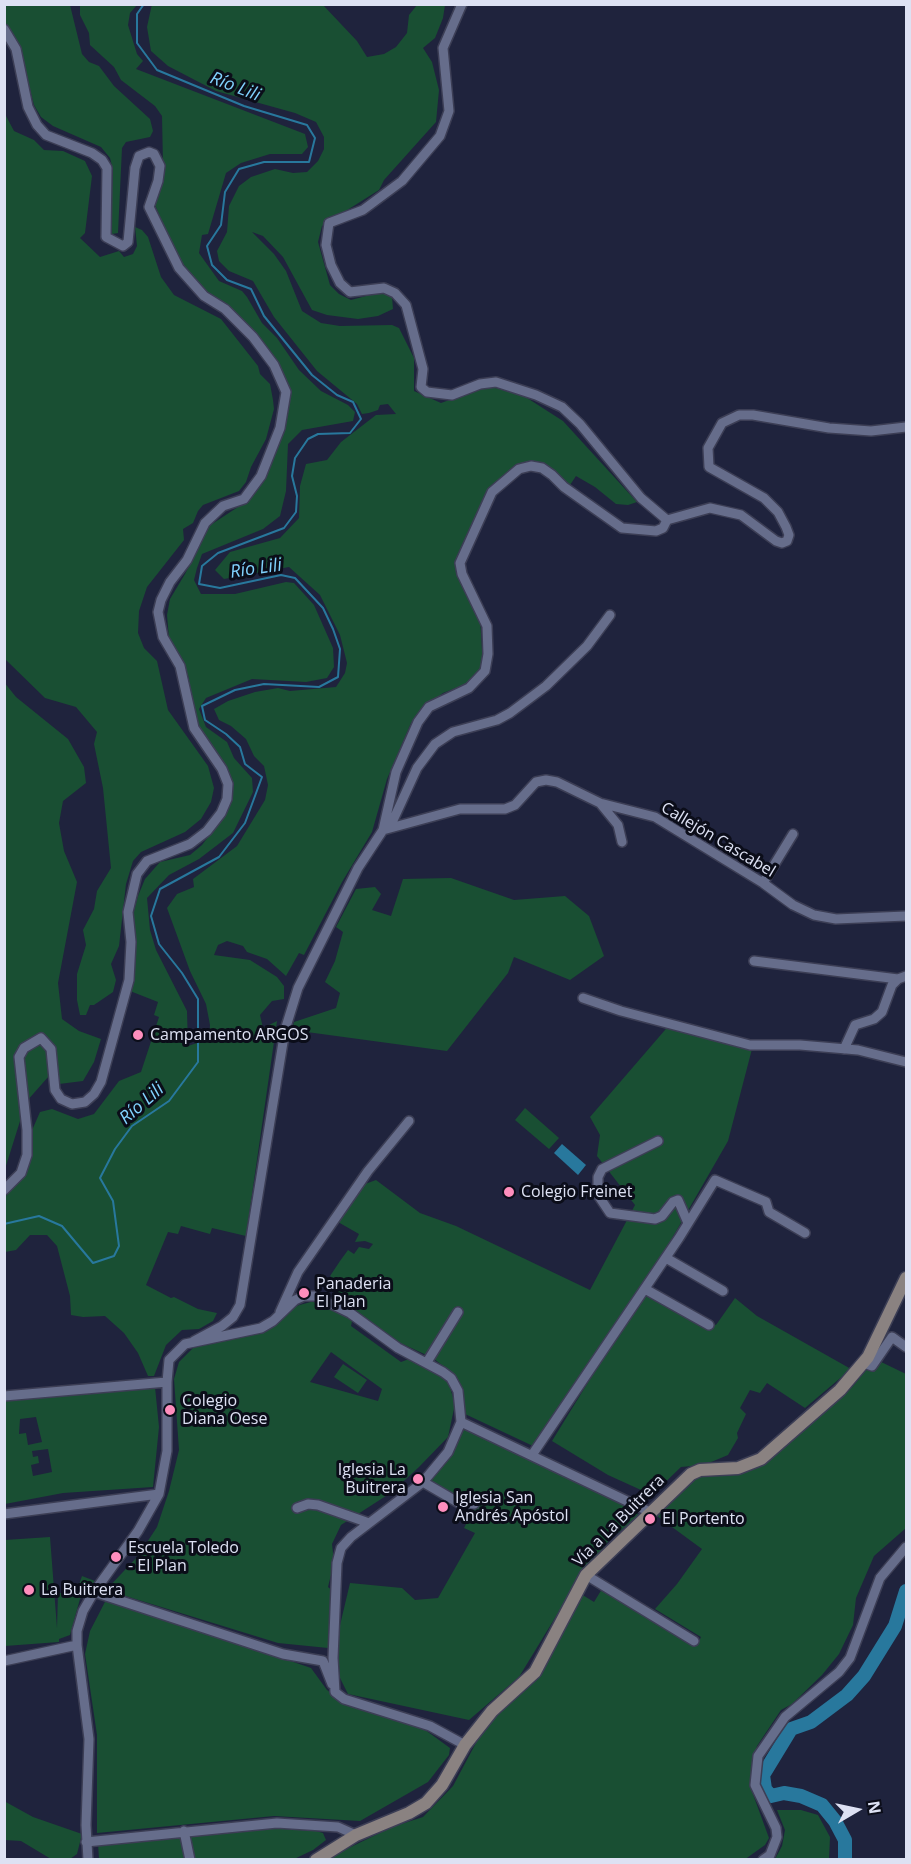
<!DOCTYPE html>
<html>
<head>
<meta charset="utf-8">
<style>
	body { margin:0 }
	#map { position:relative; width:911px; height:1864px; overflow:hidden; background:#1f233d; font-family:"Open Sans",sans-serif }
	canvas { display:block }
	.frame { position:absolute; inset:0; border:6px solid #dde1f3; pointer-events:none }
	.north { position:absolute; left:827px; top:1780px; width:60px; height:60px; -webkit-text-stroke:4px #0b0d19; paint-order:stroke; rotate:81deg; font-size:16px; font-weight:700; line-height:24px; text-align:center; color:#dde1f3 }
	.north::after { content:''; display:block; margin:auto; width:21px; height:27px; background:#dde1f3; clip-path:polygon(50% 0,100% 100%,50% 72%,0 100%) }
</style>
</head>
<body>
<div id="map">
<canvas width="911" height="1864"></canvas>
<div class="frame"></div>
<div class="north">N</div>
</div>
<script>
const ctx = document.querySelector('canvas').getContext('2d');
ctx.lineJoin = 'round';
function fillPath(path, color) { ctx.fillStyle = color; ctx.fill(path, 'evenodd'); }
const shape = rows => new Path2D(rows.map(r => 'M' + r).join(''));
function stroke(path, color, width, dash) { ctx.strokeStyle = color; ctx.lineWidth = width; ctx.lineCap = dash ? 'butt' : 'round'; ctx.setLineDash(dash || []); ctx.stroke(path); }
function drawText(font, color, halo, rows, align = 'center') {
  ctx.font = font + ' "Open Sans",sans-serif'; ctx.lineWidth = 6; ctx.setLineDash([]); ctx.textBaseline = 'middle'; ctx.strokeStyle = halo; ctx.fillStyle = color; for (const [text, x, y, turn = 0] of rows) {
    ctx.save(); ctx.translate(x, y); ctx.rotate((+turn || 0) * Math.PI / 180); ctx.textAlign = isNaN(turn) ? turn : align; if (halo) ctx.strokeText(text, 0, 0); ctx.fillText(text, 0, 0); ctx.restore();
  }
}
fillPath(shape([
	[152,4,323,5,357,41,367,57,384,54,396,47,407,33,409,15,417,5,445,5,443,18,435,38,423,48,432,62,439,90,436,122,384,180,379,190,322,226,318,242,330,285,339,294,351,300,381,292,392,297,393,309,378,316,358,319,327,315,312,310,283,257,263,236,252,232,274,254,286,271,302,311,321,323,340,326,392,325,399,328,414,358,414,391,441,403,483,388,492,387,524,396,563,421,637,502,628,505,616,504,595,487,576,476,568,488,533,463,497,483,485,495,457,556,460,578,480,617,483,666,479,674,467,684,443,693,422,709,411,723,387,779,372,832,342,882,304,955,299,953,286,976,267,959,247,952,243,946,227,941,218,945,214,955,250,960,277,977,284,986,284,999,272,1001,260,1015,263,1028,277,1021,246,1236,212,1228,210,1234,181,1226,178,1234,168,1232,146,1285,171,1298,174,1297,198,1309,217,1313,213,1321,199,1329,182,1330,166,1345,154,1376,148,1376,138,1353,124,1333,105,1316,83,1317,71,1315,70,1296,57,1246,47,1235,30,1235,16,1250,5,1252,5,1197,23,1174,33,1128,40,1112,52,1109,78,1119,94,1114,119,1081,141,1072,159,1017,154,1015,158,1002,130,991,133,915,138,896,145,879,160,862,190,855,202,845,224,816,229,800,221,768,197,730,188,675,169,638,167,615,170,599,185,574,209,526,241,505,260,486,281,433,284,388,249,327,233,310,208,296,183,272,153,200,163,165,162,116,155,106,121,80,114,67,90,45,89,33,80,15,80,5,137,5,130,13,128,25,137,54,143,61,136,69,305,134,308,147,302,154,270,154,241,163,226,173,208,234,202,235,199,253,219,281,242,291,247,297,262,323,277,338,299,370,321,391,348,405,355,412,353,421,302,430,288,444,286,491,280,516,263,529,202,554,197,568,194,580,201,594,235,594,286,582,294,583,314,605,333,648,334,667,327,678,306,682,252,679,206,698,199,709,206,727,227,742,234,758,252,778,253,792,233,833,199,859,169,875,147,898,150,930,156,950,187,1011,188,1046,209,1039,210,1025,206,1004,190,971,167,908,177,894,194,887,193,879,237,846,265,800,268,785,264,766,254,756,246,739,231,726,219,720,214,709,228,701,255,692,278,688,290,691,336,687,345,673,347,663,340,635,320,595,289,567,224,579,215,570,230,552,280,538,299,518,300,486,306,464,327,460,341,442,376,415,396,414,388,404,380,405,378,410,369,413,362,414,357,404,317,371,274,317,253,281,229,271,219,261,217,251,227,232,229,206,239,186,251,177,275,169,293,173,307,172,318,161,324,149,324,137,316,122,295,113,216,91,168,66,151,51,147,27],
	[4,5,70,5,82,54,89,62,99,66,114,86,150,119,153,131,150,137,126,142,122,148,118,233,112,234,110,221,113,170,110,158,101,147,53,126,41,117,34,105,20,51,5,22],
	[5,114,14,131,34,140,44,150,63,151,85,161,92,176,85,233,80,238,100,257,119,251,124,257,133,254,137,246,135,227,142,230,148,237,161,277,174,295,221,319,258,366,260,374,270,384,273,400,274,409,266,439,251,467,246,482,239,491,203,505,198,511,193,523,183,529,184,540,147,587,139,611,138,633,144,648,157,661,168,710,208,766,214,788,211,802,201,819,185,832,141,852,133,861,126,884,119,946,111,964,116,980,113,992,94,1005,90,1005,86,1015,80,1015,77,1000,77,974,86,945,83,930,94,909,97,891,111,868,103,788,94,744,97,732,76,707,45,698,5,659],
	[4,682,16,697,68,739,84,767,86,783,63,801,59,823,64,851,77,882,58,983,62,1019,79,1031,101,1039,94,1062,83,1081,59,1084,49,1076,26,1102,5,1169],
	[451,878,514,900,565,896,589,916,604,956,570,980,514,957,508,973,447,1051,292,1030,294,1022,336,1008,340,993,325,982,335,961,343,932,336,927,356,889,375,887,381,894,372,910,391,916,403,879],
	[671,1023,752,1049,728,1141,667,1247,533,1446,465,1414,462,1394,453,1374,433,1358,385,1336,353,1308,332,1299,342,1286,330,1276,340,1261,348,1250,354,1254,359,1247,369,1249,373,1244,365,1241,355,1242,359,1234,338,1222,365,1184,376,1180,420,1213,456,1226,590,1290,635,1205,597,1156,600,1135,590,1117],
	[525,1108,559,1138,549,1149,515,1120],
	[646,1288,716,1325,735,1298,757,1316,851,1369,805,1408,767,1383,760,1393,750,1390,740,1408,746,1414,737,1433,738,1438,728,1455,704,1465,681,1467,652,1495,608,1475,552,1441],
	[318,1300,353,1317,351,1326,401,1362,409,1359,429,1366,448,1381,455,1404,448,1437,419,1467,392,1492,341,1525,332,1544,334,1562,328,1587,335,1593,330,1608,328,1648,278,1643,106,1590,138,1556,157,1527,169,1491,179,1450,174,1379,179,1362,193,1348,266,1329,296,1306],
	[331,1352,382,1389,378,1401,310,1382],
	[875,1359,906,1374,906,1528,874,1556,856,1598,853,1625,839,1654,822,1675,792,1704,781,1710,757,1746,752,1764,750,1786,769,1838,765,1845,744,1860,324,1860,392,1827,423,1817,453,1786,485,1726,512,1697,537,1678,548,1662,581,1594,594,1602,602,1589,698,1643,701,1637,655,1609,677,1584,702,1549,657,1516,698,1477,717,1472,738,1474,755,1467,853,1386],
	[343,1364,367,1380,358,1393,334,1377],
	[155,1387,159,1427,153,1487,63,1493,5,1504,5,1401],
	[36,1417,42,1442,28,1445,26,1433,19,1434,20,1419],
	[48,1449,52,1472,33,1476,31,1465,39,1463,38,1456,33,1457,32,1451],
	[463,1426,634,1509,639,1516,610,1539,578,1580,519,1677,469,1720,348,1694,340,1678,337,1638,350,1583,402,1588,415,1600,438,1598,475,1533,464,1528,471,1514,421,1485,455,1447],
	[50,1537,57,1628,58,1593,76,1593,82,1576,95,1581,80,1599,70,1635,59,1639,59,1642,5,1646,5,1540],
	[107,1598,311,1668,327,1690,342,1701,366,1711,417,1724,450,1748,449,1755,428,1782,360,1821,274,1816,97,1833,97,1735,85,1654,90,1631],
	[4,1801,33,1817,82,1834,77,1854,70,1859,51,1859,21,1841,5,1840],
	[777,1810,801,1810,818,1815,830,1837,829,1859,775,1859,782,1846,785,1830],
	[266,1828,316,1831,323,1833,326,1840,313,1850,292,1860,99,1859,98,1843]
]), '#194f33');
fillPath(shape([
	[562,1144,586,1165,578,1175,554,1153]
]), '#28789d');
stroke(shape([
	[4,1224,39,1216,62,1226,93,1263,114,1256,119,1246,113,1201,100,1178,115,1149,132,1126,169,1101,198,1062,198,999,182,973,159,944,151,916,160,889,219,857,245,823,262,777,245,764,240,747,226,734,205,720,202,706,235,690,264,684,319,687,338,677,340,649,333,629,323,608,295,578,281,575,220,588,199,584,202,566,218,553,284,528,296,512,297,496,292,476,295,458,308,439,318,434,350,433,361,419,353,402,337,395,312,375,264,316,251,289,227,280,212,265,207,246,221,225,225,192,239,169,264,162,309,162,315,138,307,125,244,106,157,70,137,43,137,14,144,4]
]), '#28789d', 2);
stroke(shape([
	[845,1860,845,1840,835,1821,822,1805,801,1796,784,1793,771,1796,765,1789,763,1775,791,1729,811,1722,847,1695,864,1676,895,1626,906,1591]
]), '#28789d', 14);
const street = shape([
	[462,4,443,48,449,111,440,136,402,181,363,210,329,223,326,245,331,265,340,283,350,292,384,288,395,293,406,305,423,369,421,387,427,392,452,395,480,384,496,382,536,395,562,407,580,424,641,498,667,520],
	[4,29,16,49,28,107,37,125,46,135,92,153,102,160,107,168,106,237,123,246,128,242,135,168,139,156,149,152,154,154,160,166,158,181,149,207,179,268,204,296,225,309,253,337,274,365,286,392,280,428,261,476,244,499,223,506,205,523,187,560,170,582,161,600,158,612,163,637,180,666,194,728,222,769,228,784,227,799,221,813,207,831,190,844,147,861,137,874,128,912,131,942,129,980,101,1082,94,1094,85,1102,72,1104,61,1099,55,1090,51,1049,41,1038,24,1048,19,1057,27,1130,27,1155,21,1173,4,1190],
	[600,803,618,825,622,842],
	[390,827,417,768,435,744,453,732,497,720,510,713,546,686,587,646,610,615],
	[383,830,460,809,505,809,515,805,536,782,546,780,557,782,600,803,655,817,763,883,793,905,814,915,836,919,906,916],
	[763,883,793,834],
	[754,961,898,979,906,976],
	[583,998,621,1011,750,1045,800,1045,858,1050,906,1062],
	[844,1049,855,1025,874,1019,882,1012,892,985,898,979],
	[658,1141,602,1169,598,1177,598,1195,610,1213,655,1219,662,1216,673,1202,678,1200,688,1223],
	[666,1258,723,1291],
	[645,1289,709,1325],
	[280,1312,298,1272,368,1171,409,1121],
	[194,1341,222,1326,233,1317,240,1305,285,1030,298,988,358,868,383,830,396,772,418,722,429,707,469,688,485,671,488,654,487,626,462,574,460,563,492,492,519,469,531,466,542,468,552,475,564,487,622,528,656,531,663,528,667,520,710,508,741,515,776,541,782,543,787,541,789,535,786,527,778,512,764,498,709,467,708,448,722,423,739,415,753,415,829,428,871,431,906,427],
	[427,1362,458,1312],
	[864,1363,872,1366,892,1337,906,1347],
	[4,1396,167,1382],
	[461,1422,652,1513],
	[532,1455,679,1238,715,1180,766,1202,769,1212,805,1233],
	[423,1482,459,1503,474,1504],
	[297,1508,308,1504,318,1505,369,1523],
	[4,1514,159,1494],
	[586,1575,694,1641],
	[94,1592,283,1654,323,1661,332,1684],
	[4,1661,77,1645],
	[184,1831,190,1860],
	[86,1842,277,1823,338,1827,356,1835],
	[88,1860,86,1825,89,1739,77,1645,77,1631,83,1611,94,1592,138,1531,159,1494,167,1451,167,1382,169,1360,185,1344,261,1328,273,1321,295,1300,304,1296,315,1296,350,1313,398,1348,443,1372,451,1378,458,1391,461,1422,448,1452,423,1482,351,1537,341,1548,337,1563,333,1658,335,1692,344,1699,430,1726,465,1745],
	[763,1860,770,1855,777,1837,776,1828,755,1785,758,1756,785,1717,839,1672,850,1658,880,1578,906,1547]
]);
const secondary = shape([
	[316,1860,356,1835,409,1813,426,1803,442,1785,465,1745,492,1711,535,1672,586,1575,691,1474,700,1470,738,1468,761,1459,840,1390,868,1357,906,1278]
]);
stroke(street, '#3c3e55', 12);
stroke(secondary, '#3c3e55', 15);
stroke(street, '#666d8b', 9);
stroke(secondary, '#8a8281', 12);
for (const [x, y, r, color] of [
	[138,1035,6,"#fe8ebd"],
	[509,1192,6,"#fe8ebd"],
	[304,1293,6,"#fe8ebd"],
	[170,1410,6,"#fe8ebd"],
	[418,1479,6,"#fe8ebd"],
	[443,1507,6,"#fe8ebd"],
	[650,1519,6,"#fe8ebd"],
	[116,1557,6,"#fe8ebd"],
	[29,1590,6,"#fe8ebd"]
]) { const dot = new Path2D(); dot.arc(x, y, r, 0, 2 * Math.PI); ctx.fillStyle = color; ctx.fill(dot); stroke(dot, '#0b0d19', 2); }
drawText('16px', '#dde1f3', '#0b0d19', [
	["Callejón Cascabel",718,840,31],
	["Vía a La Buitrera",619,1521,-45]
]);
drawText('16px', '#dde1f3', '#0b0d19', [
	["Campamento ARGOS",150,1035],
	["Colegio Freinet",521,1192],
	["Panaderia",316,1284],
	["El Plan",316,1302],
	["Colegio",182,1401],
	["Diana Oese",182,1419],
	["Iglesia La",406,1470,"right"],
	["Buitrera",406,1488,"right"],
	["Iglesia San",455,1498],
	["Andrés Apóstol",455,1516],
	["El Portento",662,1519],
	["Escuela Toledo",128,1548],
	["- El Plan",128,1566],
	["La Buitrera",41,1590]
], 'left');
drawText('italic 18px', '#81d2fd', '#0b0d19', [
	["Río Lili",235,87,21],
	["Río Lili",256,569,-8],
	["Río Lili",142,1104,-41]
]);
</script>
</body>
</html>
